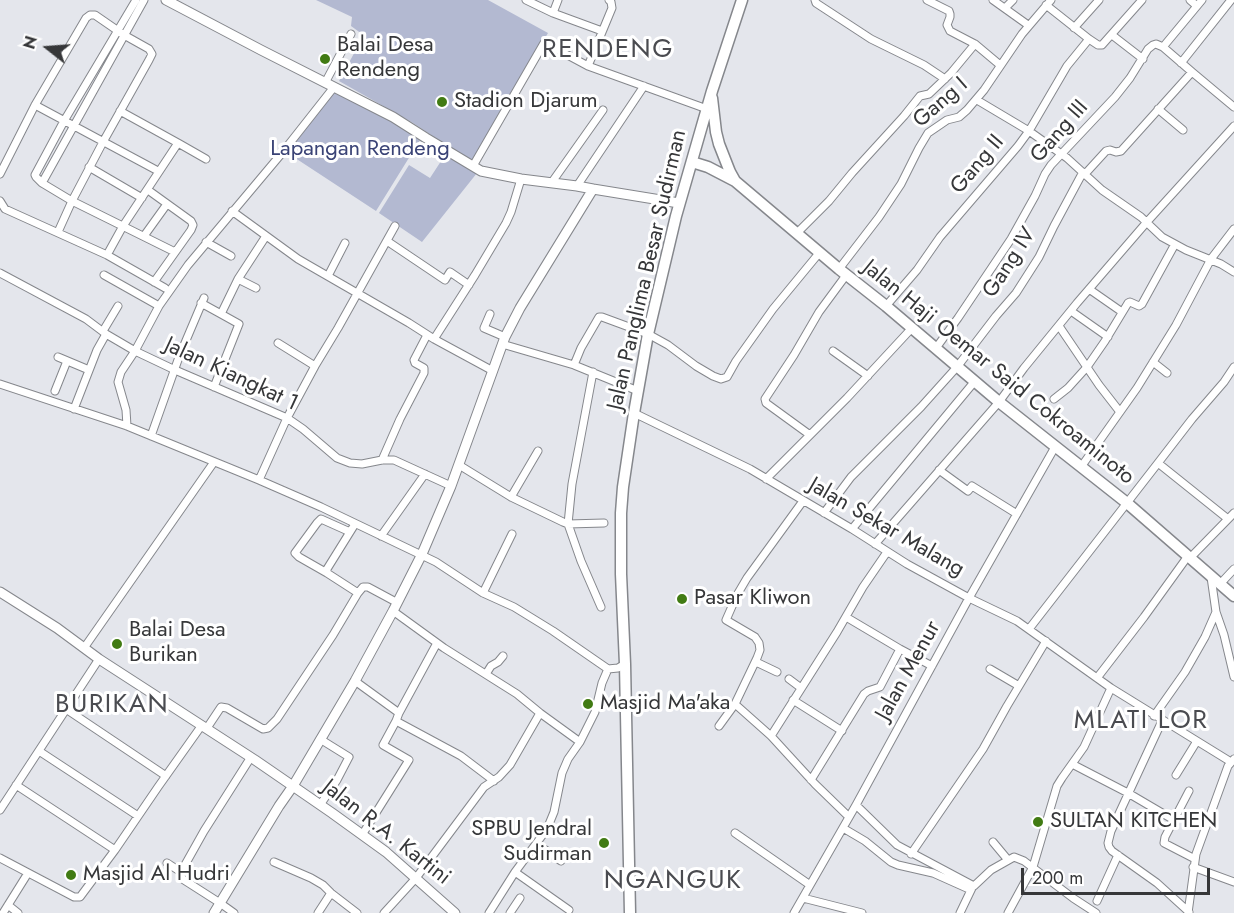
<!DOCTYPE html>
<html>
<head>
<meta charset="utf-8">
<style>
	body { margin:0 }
	#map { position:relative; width:1234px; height:913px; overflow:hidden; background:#e4e6ec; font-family:Jost,sans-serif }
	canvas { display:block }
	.north { position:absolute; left:18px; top:18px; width:60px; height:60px; -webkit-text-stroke:4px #fff; paint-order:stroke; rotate:287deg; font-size:16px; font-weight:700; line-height:24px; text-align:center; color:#363739 }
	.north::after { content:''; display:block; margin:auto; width:21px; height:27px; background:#363739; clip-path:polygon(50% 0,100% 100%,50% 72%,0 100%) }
	.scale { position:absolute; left:1021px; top:868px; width:189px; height:27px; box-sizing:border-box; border:3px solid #363739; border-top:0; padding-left:8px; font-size:18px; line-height:21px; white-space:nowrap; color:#363739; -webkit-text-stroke:4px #fff; paint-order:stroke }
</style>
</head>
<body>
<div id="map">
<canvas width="1234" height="913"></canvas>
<div class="north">N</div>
<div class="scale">200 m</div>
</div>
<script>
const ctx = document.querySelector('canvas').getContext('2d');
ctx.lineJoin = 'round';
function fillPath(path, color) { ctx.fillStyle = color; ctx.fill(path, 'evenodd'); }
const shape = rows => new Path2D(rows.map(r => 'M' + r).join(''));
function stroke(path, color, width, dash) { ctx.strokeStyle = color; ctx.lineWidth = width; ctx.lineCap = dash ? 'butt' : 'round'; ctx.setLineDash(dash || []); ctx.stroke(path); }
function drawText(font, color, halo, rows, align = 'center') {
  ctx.font = font + ' Jost,sans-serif'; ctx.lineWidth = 6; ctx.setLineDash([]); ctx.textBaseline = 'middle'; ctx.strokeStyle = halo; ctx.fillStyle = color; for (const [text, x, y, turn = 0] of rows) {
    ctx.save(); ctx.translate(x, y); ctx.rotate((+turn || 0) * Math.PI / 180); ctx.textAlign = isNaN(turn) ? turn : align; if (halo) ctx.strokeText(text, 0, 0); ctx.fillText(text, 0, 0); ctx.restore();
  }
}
fillPath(shape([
	[316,0,488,0,548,33,472,162,413,123,339,81,358,46,362,34,351,26,352,17],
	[334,93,389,117,420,140,376,211,286,152],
	[445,155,477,173,422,242,379,213,409,165,430,178]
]), '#b3b9d1');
const minor = shape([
	[136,0,64,121,35,175,36,177,42,183,72,201,175,252],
	[526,0,553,13,558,0],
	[815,0,816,3,871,39,924,65,945,79],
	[927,0,949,11,950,14,950,17,947,25,950,31,975,44,1000,65],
	[993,0,1028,25],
	[1190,0,1197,6],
	[1046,5,1089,39,1098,45,1102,45,1142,0],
	[1005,8,1013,0],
	[553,13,602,31],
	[1074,28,1099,0],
	[1112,35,1143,59],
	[1163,47,1202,0],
	[1181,63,1231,0],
	[588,66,612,8,611,2,609,0],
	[325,83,351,34],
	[977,100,1029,131,1067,158,1102,190,1141,217,1162,237,1186,250,1221,264,1234,272],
	[35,105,158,171],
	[1158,109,1183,130],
	[178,143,206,159],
	[473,166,544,43,547,44,588,66,707,109],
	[89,167,142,198],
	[0,174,35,105,86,18,90,15,95,15,124,35,149,49,152,54,149,60,103,142,72,201,58,232],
	[1085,174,1106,151,1110,150,1116,152,1121,151,1192,72,1234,107],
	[552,182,603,110],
	[42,183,144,0],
	[577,186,644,86],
	[148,190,191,221,193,225,191,230,154,282],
	[0,201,5,209,107,255,165,288],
	[232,211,298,259,409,323,434,339,493,371],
	[797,233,829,201,852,173,904,116,920,96,929,94,951,73,975,44],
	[144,236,167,204],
	[387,241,445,280,450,272,469,285],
	[206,242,231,256],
	[107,255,123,226,178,143,120,111],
	[839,269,879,217,901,184,919,148,928,133,947,120,959,117,967,110,984,90,1022,34,1051,0],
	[0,273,86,319,106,334,135,351,175,370,287,418,303,429,337,458,350,463,362,464,382,460,394,460,451,486],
	[104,275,159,306],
	[328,276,345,243],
	[238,279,256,288],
	[1089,289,1122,312],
	[201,303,221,314,238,279,266,236],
	[886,306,917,270,940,237,1018,146,1029,131,1067,66,1089,39],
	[1071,311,1108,337],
	[490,314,484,328,505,337],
	[1059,326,1099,385,1120,412],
	[103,331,118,306],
	[434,339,475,275,506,223,511,212,521,179],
	[278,343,315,366],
	[502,344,574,365,638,391],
	[936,348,958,318,1011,239,1035,196,1045,174,1051,165,1115,97,1130,78,1148,49,1153,45,1156,44,1163,47,1192,72],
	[833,351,868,376],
	[58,357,89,370],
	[1153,362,1167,373],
	[574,365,581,348,599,317,602,317,648,334,668,345,696,366,713,376,721,379,727,377,736,361,773,309,820,252],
	[593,372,572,484,568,524,581,561,601,607],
	[0,384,127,426,259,480,321,507,436,562,483,593,514,607,553,631,608,669,618,668,625,664],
	[214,387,239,324,221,314],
	[55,391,67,361],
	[1054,399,1068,388,1087,367,1105,341,1128,303,1130,302,1139,306,1142,304,1175,244],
	[74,409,97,350,106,334],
	[634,413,750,469,852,529,907,564,969,598,1017,621,1111,688,1231,762],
	[127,426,126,410,118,382,121,372,135,351,159,306,188,265,282,153,334,87],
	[810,435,766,403,765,399,794,355,819,312,847,274],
	[151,436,179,357,204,298],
	[382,460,400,419,424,373,424,368,415,363,414,360,427,335],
	[1158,463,1228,519],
	[459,465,511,497,563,522,568,524,604,523],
	[1081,467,1137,388,1176,325,1211,259,1234,229],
	[939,470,968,491,972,486,1017,514],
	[766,479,847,398,911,329],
	[259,480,287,418,315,366,338,328,395,226],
	[511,497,538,451],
	[824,513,851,477,921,407,957,367,996,316,1016,293,1039,257,1054,226,1083,172],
	[355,524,327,569,327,573,358,593,363,587,368,587,396,602],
	[852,529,975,381],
	[381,536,425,474],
	[875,544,999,402,1024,368,1077,303,1146,223,1234,126],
	[1190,558,1234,513],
	[327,573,299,557,295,553,317,523,321,519,350,532],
	[1211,577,1216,612,1224,635,1234,677],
	[1220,584,1234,569],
	[483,593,512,534],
	[846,617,900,649,932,666],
	[1029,629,1158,463,1192,419,1224,382,1234,367],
	[437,643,399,713,396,721,461,756,494,781],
	[84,648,214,462],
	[756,662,777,672],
	[990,669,1019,686],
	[486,674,491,666,498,662,503,656],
	[1097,678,1144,617,1188,556],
	[789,679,801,688],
	[355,681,399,713],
	[793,700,842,731],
	[735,704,757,658,760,650,759,643,755,637,726,620,737,595,747,578,803,501],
	[66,709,166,776],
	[540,713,580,742],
	[1154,716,1185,672,1205,637,1216,612],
	[1162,721,1111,831,1108,843,1109,847,1112,851,1157,883,1189,912],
	[719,726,735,704,771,736,815,784,849,817],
	[207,728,221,707,227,708,263,729,268,728,277,719,333,635,358,593],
	[771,736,837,632,863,587,887,552],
	[39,751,138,816],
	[1072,764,1128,793,1174,820],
	[1176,775,1197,741],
	[811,780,864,694,868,691,880,687,900,649],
	[16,785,115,850],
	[1189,791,1165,837,1164,843,1195,859],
	[320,805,337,780,349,757,320,739],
	[856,805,897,845,974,886,991,870,1014,857,1024,861,1073,898,1096,913],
	[0,810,99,659],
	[843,828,865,841,891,862,898,865,933,873,971,890],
	[735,833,810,885],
	[362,835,409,760,383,745,396,721],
	[993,842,1008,860],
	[537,844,561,861],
	[911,854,983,749,1007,706,1046,641],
	[0,858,74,897,80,897,115,850,158,787,202,725],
	[274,862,311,878,323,885,331,893,357,913],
	[167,863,181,872],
	[1193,867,1234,882],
	[515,872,569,910],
	[803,898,862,913],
	[1097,901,1118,855],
	[8,905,18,913],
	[3,913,28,873],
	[234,913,220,903,184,880,181,877,181,872,204,831,251,757],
	[318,913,331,893],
	[384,913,416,878,484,787,499,777,510,765,540,713,517,694,444,648,393,611],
	[489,913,515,872,547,829,554,812,562,773,568,759,580,742,595,712,602,683,608,669],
	[510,913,520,898],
	[794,913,856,805,969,598,1055,447],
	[960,913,972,888],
	[1008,913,1033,867,1057,786,1062,778,1084,747,1111,688],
	[1188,913,1196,854,1228,766,1234,759]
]);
const tertiary = shape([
	[166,0,261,50,393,117,426,138,481,171,521,179,577,186,593,189],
	[0,592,57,628,99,659,255,760,332,813,386,852,455,913],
	[214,913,279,806,293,786,355,681,393,611,422,554,451,486,505,337,520,308,593,189,679,203]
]);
const secondary = shape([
	[712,98,716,132,719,144,730,172,735,181],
	[692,162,708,167,735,181,839,269,886,306,999,402,1127,503,1234,596],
	[630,913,625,664,621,574,621,513,623,487,634,413,648,334,676,216,712,91,742,0]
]);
stroke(minor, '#85878c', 9);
stroke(tertiary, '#85878c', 11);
stroke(secondary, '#85878c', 13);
stroke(minor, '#fff', 7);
stroke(tertiary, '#fff', 9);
stroke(secondary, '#fff', 10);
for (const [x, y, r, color] of [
	[325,59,6,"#417b13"],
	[442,102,6,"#417b13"],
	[682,599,6,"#417b13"],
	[117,644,6,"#417b13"],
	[588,704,6,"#417b13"],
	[1038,822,6,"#417b13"],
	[604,843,6,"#417b13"],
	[71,875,6,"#417b13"]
]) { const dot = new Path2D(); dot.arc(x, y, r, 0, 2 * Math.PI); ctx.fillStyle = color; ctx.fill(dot); stroke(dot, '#fff', 2); }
drawText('22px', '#363739', '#fff', [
	["Balai Desa",337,46],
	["Rendeng",337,71],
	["Stadion Djarum",454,102],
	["Pasar Kliwon",694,599],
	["Balai Desa",129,631],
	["Burikan",129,656],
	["Masjid Ma'aka",600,704],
	["SULTAN KITCHEN",1050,822],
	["SPBU Jendral",592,830,"right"],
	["Sudirman",592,855,"right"],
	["Masjid Al Hudri",83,875]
], 'left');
drawText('22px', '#363739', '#fff', [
	["Gang I",941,103,-41],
	["Gang III",1060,132,-49],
	["Gang II",978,165,-50],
	["Gang IV",1010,263,-57],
	["Jalan Panglima Besar Sudirman",648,270,-77],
	["Jalan Haji Oemar Said Cokroaminoto",998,373,39],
	["Jalan Kiangkat 1",231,375,25],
	["Jalan Sekar Malang",886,528,30],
	["Jalan Menur",909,671,-61],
	["Jalan R.A. Kartini",386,833,38]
]);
drawText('22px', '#3a4376', '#fff', [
	["Lapangan Rendeng",360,150]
]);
ctx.letterSpacing = '1.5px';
drawText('26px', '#4a4b50', '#fff', [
	["RENDENG",608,51],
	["BURIKAN",112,706],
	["MLATI LOR",1141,722],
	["NGANGUK",673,882]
]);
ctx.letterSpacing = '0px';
</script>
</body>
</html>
